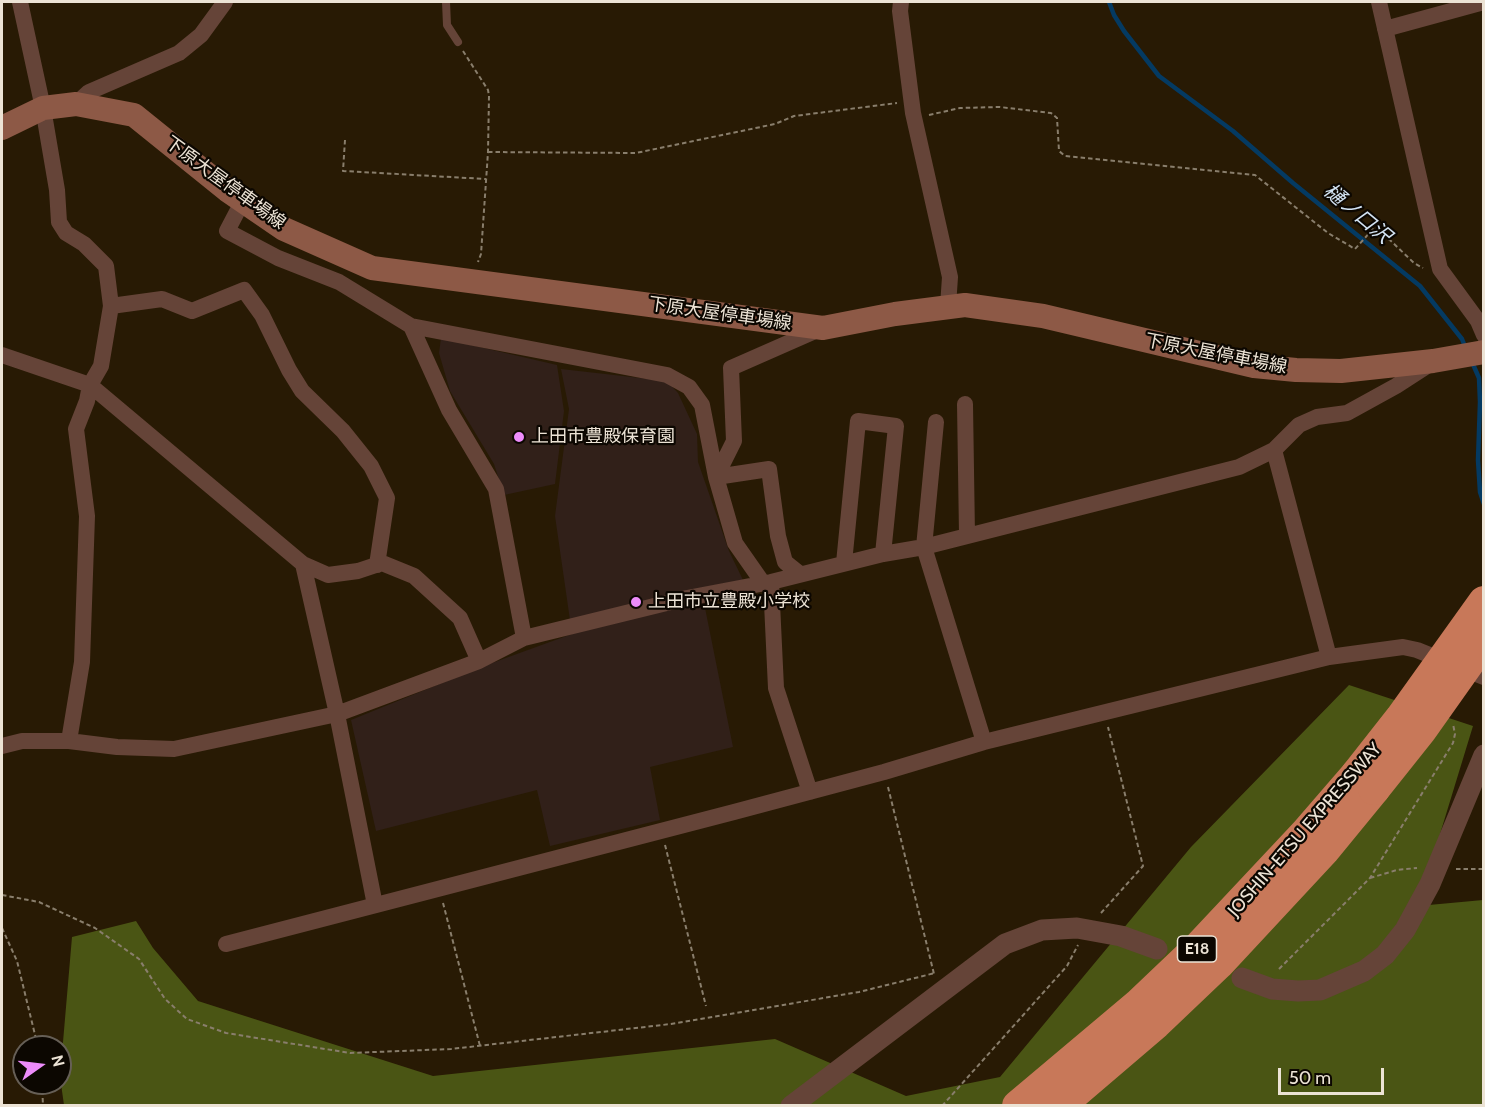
<!DOCTYPE html>
<html>
<head>
<meta charset="utf-8">
<style>
	body { margin:0 }
	#map { position:relative; width:1485px; height:1107px; overflow:hidden; background:#281a04; font-family:Cabin,sans-serif }
	canvas { display:block }
	.frame { position:absolute; inset:0; border:3px solid #ece3d5; pointer-events:none }
	.north { position:absolute; left:12px; top:1035px; width:60px; height:60px; box-sizing:border-box; background:#0c0701; border:2px solid #665f56; border-radius:50%; rotate:76deg; font-size:16px; font-weight:700; line-height:24px; text-align:center; color:#ece3d5 }
	.north::after { content:''; display:block; margin:auto; width:21px; height:27px; background:#ed8cfa; clip-path:polygon(50% 0,100% 100%,50% 72%,0 100%) }
	.scale { position:absolute; left:1278px; top:1068px; width:106px; height:27px; box-sizing:border-box; border:3px solid #ece3d5; border-top:0; padding-left:8px; font-size:18px; line-height:21px; white-space:nowrap; color:#ece3d5; -webkit-text-stroke:4px #0c0701; paint-order:stroke }
</style>
</head>
<body>
<div id="map">
<canvas width="1485" height="1107"></canvas>
<div class="frame"></div>
<div class="north">N</div>
<div class="scale">50 m</div>
</div>
<script>
const ctx = document.querySelector('canvas').getContext('2d');
ctx.lineJoin = 'round';
function fillPath(path, color) { ctx.fillStyle = color; ctx.fill(path, 'evenodd'); }
const shape = rows => new Path2D(rows.map(r => 'M' + r).join(''));
function stroke(path, color, width, dash) { ctx.strokeStyle = color; ctx.lineWidth = width; ctx.lineCap = dash ? 'butt' : 'round'; ctx.setLineDash(dash || []); ctx.stroke(path); }
function drawText(font, color, halo, rows, align = 'center') {
  ctx.font = font + ' Cabin,"Noto Sans JP",sans-serif'; ctx.lineWidth = 4.5; ctx.setLineDash([]); ctx.textBaseline = 'middle'; ctx.strokeStyle = halo; ctx.fillStyle = color; for (const [text, x, y, turn = 0] of rows) {
    ctx.save(); ctx.translate(x, y); ctx.rotate((+turn || 0) * Math.PI / 180); ctx.textAlign = isNaN(turn) ? turn : align; if (halo) ctx.strokeText(text, 0, 0); ctx.fillText(text, 0, 0); ctx.restore();
  }
}
fillPath(shape([
	[441,338,557,365,564,411,555,484,504,495,494,464,450,391,439,353],
	[561,369,667,381,678,393,697,434,698,462,729,551,743,580,701,588,733,747,650,767,660,820,550,846,537,790,376,831,351,720,481,667,572,634,555,516,569,409]
]), '#312019');
fillPath(shape([
	[1349,685,1473,726,1418,906,1483,900,1483,1105,64,1105,60,1077,72,937,136,921,153,948,198,1001,433,1076,775,1039,906,1096,1000,1077,1191,847]
]), '#4a5514');
stroke(shape([
	[1109,2,1114,15,1124,31,1159,76,1233,131,1293,183,1420,286,1462,339,1466,349],
	[1472,362,1479,378,1480,402,1478,460,1480,492,1484,504]
]), '#043a62', 4.5);
stroke(shape([
	[463,51,488,90,489,96,488,152,481,254,478,262],
	[929,115,960,108,1000,107,1051,113,1057,118,1059,151,1065,156,1255,175,1328,233,1355,249,1373,229,1391,241,1414,263,1423,268],
	[345,140,343,171,486,179],
	[488,152,636,153,775,124,794,116,897,103],
	[888,787,934,974],
	[665,845,706,1006],
	[1456,869,1484,869],
	[1370,878,1397,870,1417,868],
	[2,895,39,902,95,928,139,959,165,999,187,1019,226,1033,350,1053,451,1049,671,1024,859,992,935,973],
	[443,903,480,1046],
	[1101,913,1143,866,1108,727],
	[2,928,17,961,38,1047],
	[1279,969,1370,878,1453,743,1455,734,1453,724],
	[42,1083,43,1106],
	[942,1106,1067,966,1078,945]
]), '#897e6c', 2, [4.5, 3]);
stroke(shape([
	[446,2,447,25,458,42]
]), '#654438', 8);
stroke(shape([
	[20,2,43,108,57,190,59,222,66,233,84,244,106,266,111,306],
	[901,2,900,11,913,113,950,277,948,306],
	[1379,2,1440,269,1478,321,1484,335],
	[1385,29,1484,2],
	[76,104,89,92,179,53,201,35,225,2],
	[247,202,238,210,227,231,278,258,339,282,411,326,449,410,496,489,524,638],
	[411,326,667,375,689,387,702,405,716,477,735,543,763,583],
	[2,355,90,385,303,564,328,575,358,571,382,563,414,576,460,618,479,661],
	[965,404,967,535],
	[936,422,924,547,984,742],
	[1274,450,1329,657],
	[716,477,734,441,731,368,822,328],
	[716,477,769,469,778,536,785,562,800,574],
	[844,563,858,421,896,426,883,554],
	[303,564,337,714,375,905],
	[771,582,776,688,810,792],
	[69,741,82,662,87,516,76,429,87,401,90,385,101,366,111,306,162,299,192,311,244,290,262,315,289,370,302,391,343,431,371,466,387,498,377,565],
	[2,746,22,741,69,741,117,747,174,749,337,714,479,661,524,638,687,598,771,582,883,554,924,547,1239,467,1274,450,1299,425,1317,417,1347,413,1396,386,1430,364],
	[226,944,734,812,884,772,984,742,1329,657,1403,647,1417,650,1484,677]
]), '#654438', 16);
stroke(shape([
	[1242,978,1272,989,1298,991,1320,990,1364,971,1385,955,1405,930,1430,884,1484,755],
	[791,1106,1005,944,1042,930,1077,928,1121,936,1157,949]
]), '#654438', 21);
stroke(shape([
	[2,128,43,108,76,104,134,115,227,190,284,229,372,268,823,328,895,314,965,305,1043,316,1254,366,1296,370,1341,371,1433,361,1484,352]
]), '#8d5946', 24);
stroke(shape([
	[1018,1106,1138,1005,1200,946,1306,833,1357,774],
	[1059,1106,1156,1023,1218,964,1324,850,1374,789]
]), '#c87859', 32);
stroke(shape([
	[1357,774,1401,718,1484,602],
	[1374,789,1421,730,1484,641]
]), '#c87859', 32);
for (const [x, y, r, color] of [
	[519,437,6,"#ed8cfa"],
	[636,602,6,"#ed8cfa"]
]) { const dot = new Path2D(); dot.arc(x, y, r, 0, 2 * Math.PI); ctx.fillStyle = color; ctx.fill(dot); stroke(dot, '#0c0701', 2); }
for (const [x, y, w] of [
	[1197,949,39]
]) { const box = new Path2D(); box.roundRect(x - w / 2, y - 13, w, 26, 4.5); ctx.fillStyle = '#0c0701'; ctx.fill(box); stroke(box, '#ece3d5', 1.5); }
drawText('bold 16px', '#ece3d5', null, [
	["E18",1197,949]
]);
drawText('18px', '#ece3d5', '#0c0701', [
	["下原大屋停車場線",225,183,36],
	["下原大屋停車場線",720,314,8],
	["下原大屋停車場線",1216,354,11],
	["JOSHIN-ETSU EXPRESSWAY",1305,830,-49]
]);
drawText('18px', '#ece3d5', '#0c0701', [
	["上田市豊殿保育園",531,437],
	["上田市立豊殿小学校",648,602]
], 'left');
drawText('italic 20px', '#d4e4f4', '#0c0701', [
	["樋ノ口沢",1357,214,40]
]);
</script>
</body>
</html>
